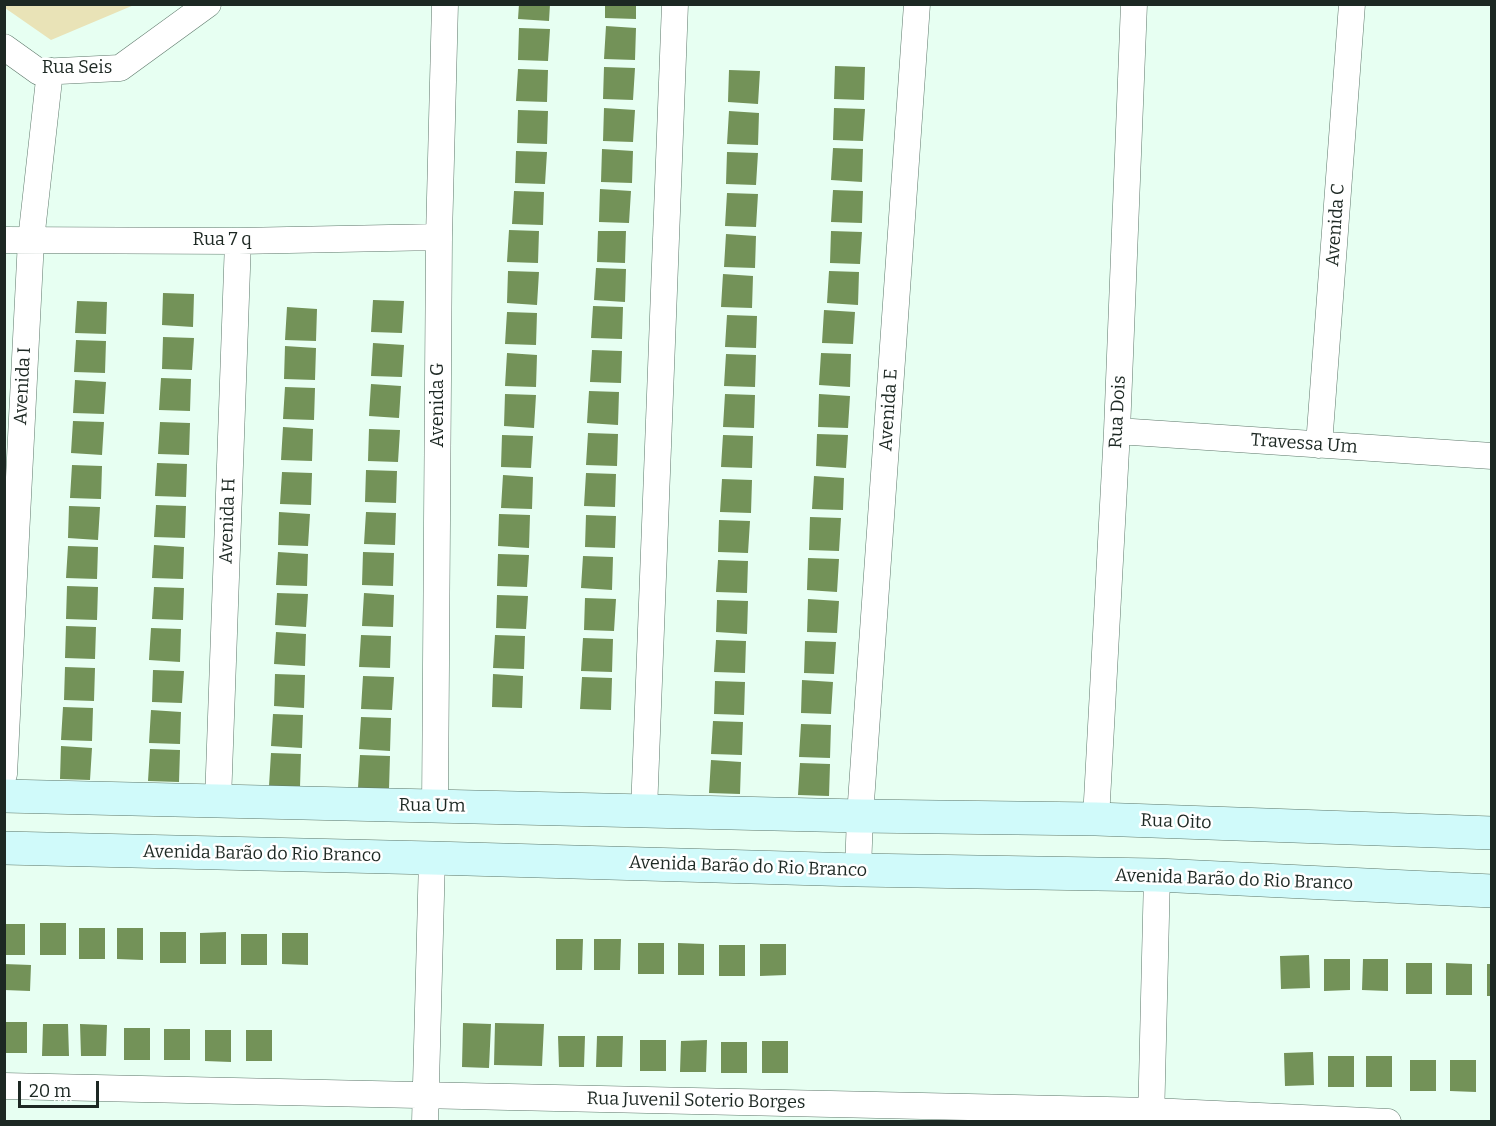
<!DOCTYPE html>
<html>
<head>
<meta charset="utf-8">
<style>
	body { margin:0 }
	#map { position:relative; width:1496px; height:1126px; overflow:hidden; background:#e7fff2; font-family:Bitter,serif }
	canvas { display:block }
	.frame { position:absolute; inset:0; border:6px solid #1d2823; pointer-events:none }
	.scale { position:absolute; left:18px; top:1081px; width:81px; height:27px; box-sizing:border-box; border:3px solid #1d2823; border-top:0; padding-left:8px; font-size:18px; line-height:21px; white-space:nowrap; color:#1d2823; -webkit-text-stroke:4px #fff; paint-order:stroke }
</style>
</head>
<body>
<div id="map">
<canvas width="1496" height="1126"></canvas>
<div class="frame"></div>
<div class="scale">20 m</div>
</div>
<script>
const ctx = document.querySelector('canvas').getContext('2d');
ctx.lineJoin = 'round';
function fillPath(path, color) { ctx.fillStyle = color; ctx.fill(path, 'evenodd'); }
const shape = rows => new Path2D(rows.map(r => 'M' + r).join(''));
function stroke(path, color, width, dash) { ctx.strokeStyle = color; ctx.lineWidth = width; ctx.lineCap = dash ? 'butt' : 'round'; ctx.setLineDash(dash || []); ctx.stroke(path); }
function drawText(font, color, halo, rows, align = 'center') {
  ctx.font = font + ' Bitter,serif'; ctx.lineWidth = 5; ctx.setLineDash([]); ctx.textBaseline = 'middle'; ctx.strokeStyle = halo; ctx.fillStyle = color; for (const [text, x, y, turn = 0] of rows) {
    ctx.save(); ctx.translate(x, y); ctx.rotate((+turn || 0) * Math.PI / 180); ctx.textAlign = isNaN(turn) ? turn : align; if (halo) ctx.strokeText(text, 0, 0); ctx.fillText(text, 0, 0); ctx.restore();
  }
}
fillPath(shape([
	[5,4,134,4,134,5,51,40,5,8]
]), '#e9e3b7');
fillPath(shape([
	[519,4,550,4,549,21,518,19],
	[605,4,636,4,636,19,605,18],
	[606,26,636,28,635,60,604,59],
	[519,28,550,29,548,61,518,60],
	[835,66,865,67,864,100,834,99],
	[604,67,635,68,633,100,603,99],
	[518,69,548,70,547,102,516,101],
	[729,70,760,71,758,104,728,102],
	[604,108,635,110,633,142,603,141],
	[834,108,865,109,863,141,833,140],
	[518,110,548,111,547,144,517,143],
	[729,111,759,113,758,145,727,144],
	[833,148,863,149,862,182,831,180],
	[602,149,633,151,632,183,601,182],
	[516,151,547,152,545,184,515,183],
	[727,152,758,153,756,185,726,184],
	[600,189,631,191,629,223,599,222],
	[833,190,863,191,862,223,831,222],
	[514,191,544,192,543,225,512,224],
	[727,193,758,194,756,227,725,226],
	[509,230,539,231,538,263,507,262],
	[598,231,626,231,625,263,597,262],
	[831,231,862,232,860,264,830,263],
	[726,234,756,236,755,268,724,267],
	[596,268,626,269,625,302,594,300],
	[508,271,539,272,537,305,507,303],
	[829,271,859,272,858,305,827,303],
	[723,274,753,276,752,308,721,307],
	[163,293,194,294,193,327,162,325],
	[373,300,404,301,402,333,371,332],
	[77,301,107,302,106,334,75,333],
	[593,306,623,307,622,339,591,338],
	[287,307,317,309,316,341,285,340],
	[824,310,855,312,853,344,822,343],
	[507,312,537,313,536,345,505,344],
	[727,315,757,316,756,348,725,347],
	[163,337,194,338,192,370,162,369],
	[76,340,106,341,105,373,74,372],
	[373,343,404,345,402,377,371,376],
	[285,346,316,348,315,380,284,379],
	[592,350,622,351,621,383,590,382],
	[507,353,537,355,536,387,505,386],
	[821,353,851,354,850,387,819,385],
	[726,354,756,355,755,387,724,386],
	[161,378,191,379,190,411,159,410],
	[75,380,106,382,104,414,73,413],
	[371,384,401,386,399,418,369,416],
	[285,387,315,388,314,420,283,419],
	[589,391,619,392,618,425,587,423],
	[505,394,536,395,534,428,504,426],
	[725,394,755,395,754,428,723,427],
	[819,394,850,396,848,428,818,427],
	[73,421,104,422,102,455,71,453],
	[160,422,190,423,189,455,158,454],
	[283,427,313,429,312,461,281,460],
	[369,429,400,430,398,462,368,461],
	[588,433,618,434,617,466,586,465],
	[817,434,848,435,846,468,816,466],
	[502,435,533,436,531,468,501,467],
	[723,435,753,436,752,468,721,467],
	[157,463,187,464,186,497,155,496],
	[72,465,102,466,101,499,70,498],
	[366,470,397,471,396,503,365,502],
	[282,472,312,473,311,505,280,504],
	[586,473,616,474,615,507,584,506],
	[503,475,533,477,532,509,501,508],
	[814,476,844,478,843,510,812,509],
	[722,479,752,480,751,513,720,512],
	[156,505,186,506,185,538,154,537],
	[69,506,100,507,98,540,68,538],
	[279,512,310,514,308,546,278,545],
	[366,512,396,513,395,545,364,544],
	[499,514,530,515,529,548,498,546],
	[586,515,616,516,615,548,585,547],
	[810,517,841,518,839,551,809,550],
	[719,520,750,521,748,553,718,552],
	[154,545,184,547,183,579,152,578],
	[68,546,98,547,97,579,66,578],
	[278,552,308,554,307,586,276,585],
	[363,552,394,553,393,586,362,585],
	[498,554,529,555,527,587,497,586],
	[583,556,613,557,612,590,581,588],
	[808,558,839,559,837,592,807,590],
	[718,560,748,561,747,593,716,592],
	[67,586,98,587,97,620,66,619],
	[154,587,184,588,183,620,152,619],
	[277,593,308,594,306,627,275,625],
	[364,593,394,595,393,627,362,626],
	[497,595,528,596,526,629,496,628],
	[585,598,616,599,614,631,584,630],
	[808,599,839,601,837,633,807,632],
	[717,600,748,601,747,634,716,632],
	[66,626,96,627,95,659,65,658],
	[151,628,181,629,180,662,149,660],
	[276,632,306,634,305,666,274,664],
	[361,635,391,636,390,668,359,667],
	[495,635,525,636,524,669,493,668],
	[583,638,613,639,612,672,581,671],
	[716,640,746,641,745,673,714,672],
	[805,641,836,642,834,674,804,673],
	[65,667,95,668,94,701,64,700],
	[153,670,184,671,182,703,152,702],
	[275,674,305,675,304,708,274,706],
	[493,674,523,676,522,708,492,707],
	[363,676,394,677,392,710,361,709],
	[582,677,612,678,611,710,580,709],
	[802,680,833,682,831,714,801,713],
	[715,681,745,682,744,715,714,714],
	[63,707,93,708,92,741,61,740],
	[151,710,181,712,180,744,149,743],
	[273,714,303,715,302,748,271,746],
	[361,717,391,718,390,751,359,749],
	[713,721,743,722,742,755,711,754],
	[801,724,831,725,830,758,799,757],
	[61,746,92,748,90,780,60,779],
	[150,749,180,750,179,782,148,781],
	[271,753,301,754,300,787,269,786],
	[360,755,390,756,389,789,358,788],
	[711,760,741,762,740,794,709,793],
	[800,763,830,764,829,796,798,795],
	[40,923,66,923,66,955,40,955],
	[4,924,25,924,25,955,4,955],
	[79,928,105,928,105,959,79,959],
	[117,928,143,928,143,960,117,959],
	[160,932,186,932,186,963,160,963],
	[226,932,226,964,200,964,200,933],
	[282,933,308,933,308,965,282,964],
	[241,934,267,934,267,965,241,965],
	[556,939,583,939,582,970,556,970],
	[594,939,621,939,620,970,594,970],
	[638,943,664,943,664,974,638,974],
	[678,943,704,944,704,975,678,975],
	[760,944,786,944,786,975,760,976],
	[719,945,745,945,745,976,719,976],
	[1309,955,1310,988,1281,989,1280,956],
	[1324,959,1350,959,1350,990,1324,991],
	[1363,959,1388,959,1388,991,1362,990],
	[1406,963,1432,963,1432,994,1406,994],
	[1446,963,1472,964,1472,995,1446,995],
	[4,964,31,965,30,991,4,990],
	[1487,964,1492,964,1492,996,1487,996],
	[4,1022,27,1022,27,1053,4,1053],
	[463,1023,491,1024,489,1068,462,1067],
	[495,1023,544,1024,542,1066,494,1065],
	[43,1024,68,1024,69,1056,42,1056],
	[80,1024,107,1025,106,1056,81,1056],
	[124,1028,150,1028,150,1060,124,1060],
	[164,1029,190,1029,190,1060,164,1060],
	[205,1030,231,1030,231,1062,205,1061],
	[246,1030,272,1030,272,1061,246,1061],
	[558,1036,585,1036,584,1067,559,1067],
	[597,1036,623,1036,622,1067,596,1067],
	[640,1040,666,1040,666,1071,640,1071],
	[707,1040,706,1072,680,1072,681,1041],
	[762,1041,788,1041,788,1073,762,1073],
	[721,1042,747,1042,747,1073,721,1073],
	[1313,1052,1314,1085,1285,1086,1284,1053],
	[1328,1056,1354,1056,1354,1087,1328,1087],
	[1366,1056,1392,1056,1392,1087,1366,1087],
	[1410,1060,1436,1060,1436,1091,1410,1091],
	[1450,1060,1476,1060,1476,1092,1450,1091]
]), '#739258');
const street = shape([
	[4,47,39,72,120,68,208,4],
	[4,240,238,241,439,237],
	[1117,431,1492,456],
	[1319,445,1352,4],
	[4,774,31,240,50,71],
	[218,801,238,241],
	[435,806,439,237,445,4],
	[644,811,675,4],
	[1096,819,1117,431,1134,4],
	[858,870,860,816,917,4],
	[4,1086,1152,1111,1388,1122],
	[425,1122,432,858],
	[1151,1122,1157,875]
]);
const secondary = shape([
	[4,796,860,816,1096,819,1492,833],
	[4,848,432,858,858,870,1157,875,1492,891]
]);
stroke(street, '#5e786b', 27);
stroke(secondary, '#5e786b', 34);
stroke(street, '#fff', 26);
stroke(secondary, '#d0fafa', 33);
drawText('18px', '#1d2823', '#fff', [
	["Rua Seis",77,68],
	["Avenida C",1336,225,-86],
	["Rua 7 q",222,240],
	["Avenida I",23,386,-87],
	["Avenida G",438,405,-90],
	["Avenida E",889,410,-86],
	["Rua Dois",1118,412,-87],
	["Travessa Um",1304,444,4],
	["Avenida H",228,521,-88],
	["Rua Um",432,806,1],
	["Rua Oito",1176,822,2],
	["Avenida Barão do Rio Branco",262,854,1],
	["Avenida Barão do Rio Branco",748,867,2],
	["Avenida Barão do Rio Branco",1234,880,2],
	["Rua Juvenil Soterio Borges",696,1101,1]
]);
</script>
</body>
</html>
